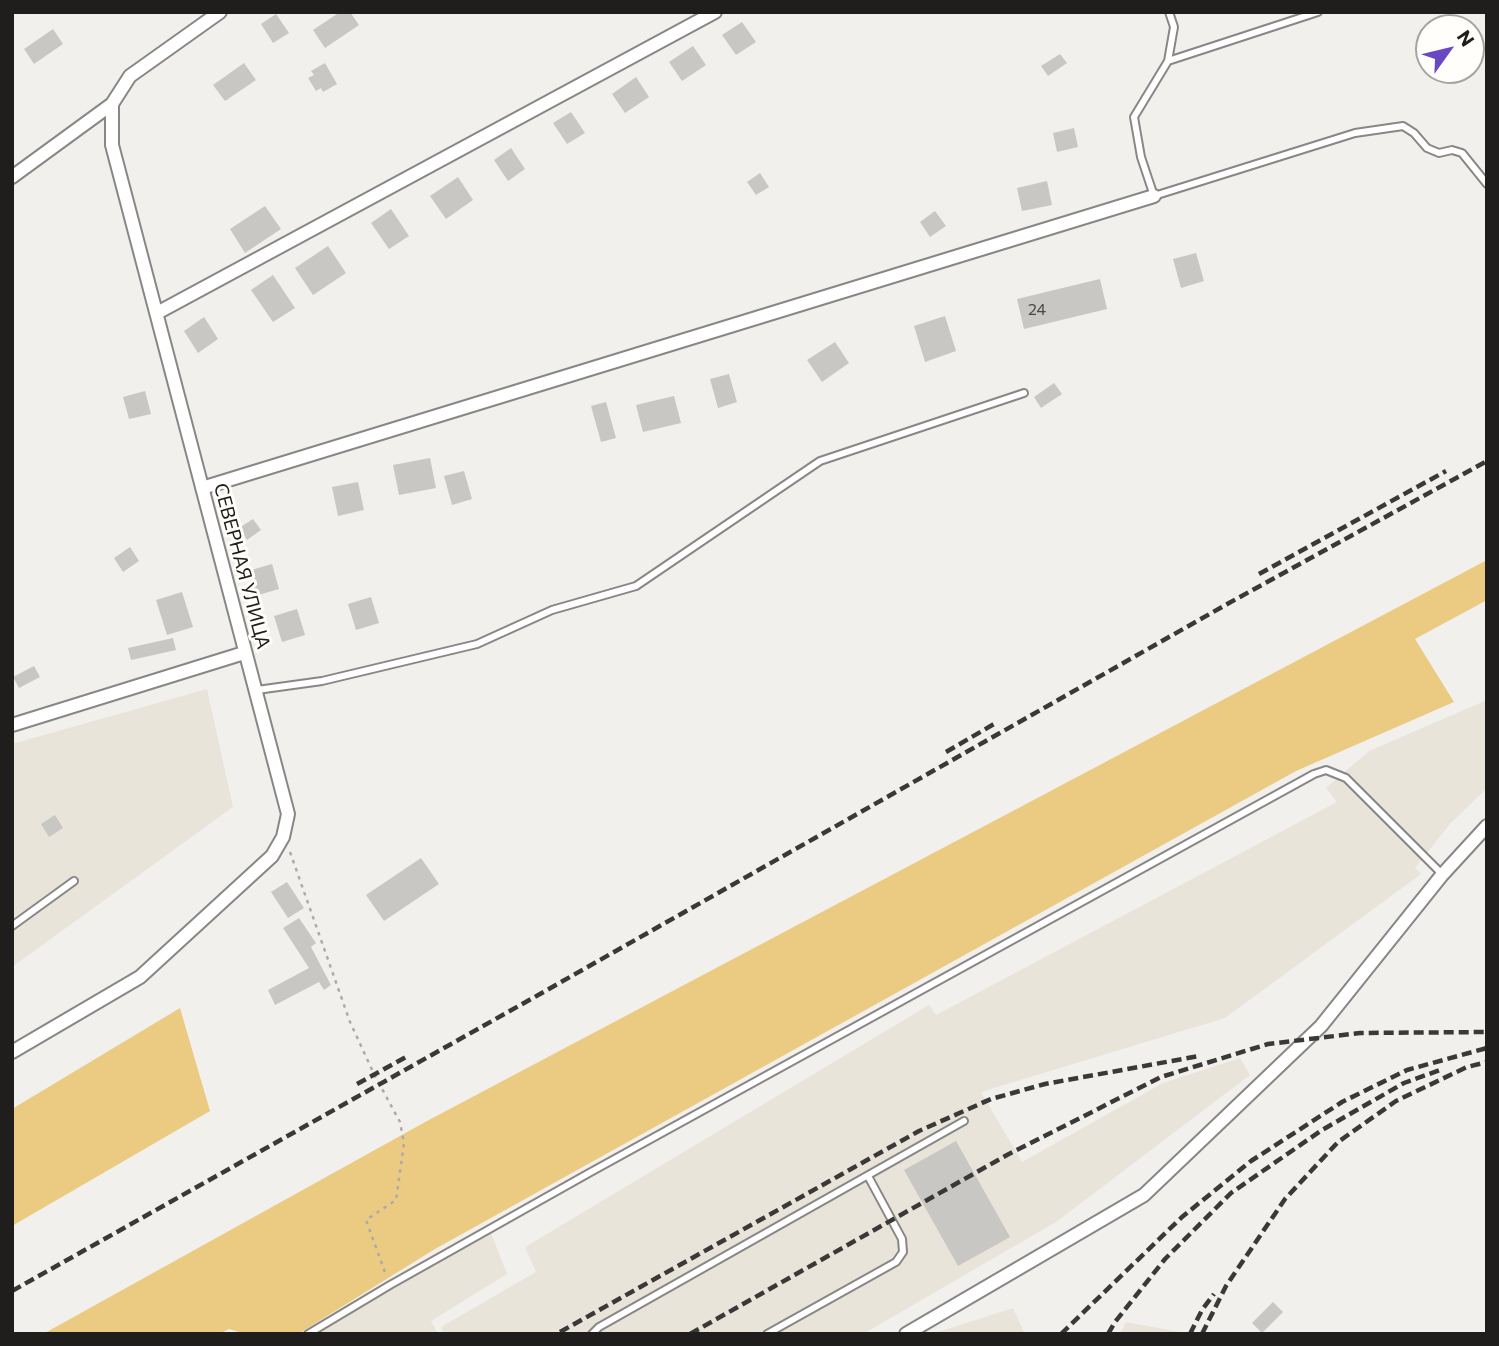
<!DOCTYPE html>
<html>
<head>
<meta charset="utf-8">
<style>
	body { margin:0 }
	#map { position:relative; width:1499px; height:1346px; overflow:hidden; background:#f2f0ed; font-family:Commissioner,sans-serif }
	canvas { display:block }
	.frame { position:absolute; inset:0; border:14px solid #1f1e1d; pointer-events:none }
	.north { position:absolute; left:1415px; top:14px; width:70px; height:70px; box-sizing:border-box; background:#fffefb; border:2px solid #a5a4a2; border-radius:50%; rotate:56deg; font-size:19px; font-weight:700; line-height:28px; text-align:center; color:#1f1e1d }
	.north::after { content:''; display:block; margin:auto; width:24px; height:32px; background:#6849c2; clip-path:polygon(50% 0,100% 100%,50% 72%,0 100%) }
</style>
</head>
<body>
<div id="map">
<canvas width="1499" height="1346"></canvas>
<div class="frame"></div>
<div class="north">N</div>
</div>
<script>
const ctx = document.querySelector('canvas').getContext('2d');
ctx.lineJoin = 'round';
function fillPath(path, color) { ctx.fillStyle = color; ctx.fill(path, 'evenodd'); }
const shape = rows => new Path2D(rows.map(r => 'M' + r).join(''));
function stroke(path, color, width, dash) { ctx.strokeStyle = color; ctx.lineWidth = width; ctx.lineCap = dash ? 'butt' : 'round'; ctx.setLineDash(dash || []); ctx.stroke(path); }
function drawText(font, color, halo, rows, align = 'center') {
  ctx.font = font + ' Commissioner,sans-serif'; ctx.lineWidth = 6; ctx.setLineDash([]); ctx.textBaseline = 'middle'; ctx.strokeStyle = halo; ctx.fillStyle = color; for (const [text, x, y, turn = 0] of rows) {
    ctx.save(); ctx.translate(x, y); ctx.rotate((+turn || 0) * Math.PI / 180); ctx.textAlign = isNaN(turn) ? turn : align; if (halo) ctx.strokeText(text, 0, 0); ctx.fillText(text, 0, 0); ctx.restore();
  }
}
fillPath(shape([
	[207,689,233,807,12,967,12,744],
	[1487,700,1487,788,1449,825,1415,868,1421,874,1225,1018,981,1092,1022,1162,1163,1083,1240,1058,1250,1075,1056,1222,863,1334,444,1334,441,1327,536,1272,525,1247,929,1005,936,1015,1337,802,1326,788,1369,751],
	[488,1225,507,1274,431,1321,438,1334,302,1334],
	[1013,1308,1025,1334,935,1334,938,1332],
	[1126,1322,1191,1334,1120,1334]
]), '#e8e4da');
fillPath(shape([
	[1487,560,1487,600,1415,639,1454,702,1296,771,435,1249,298,1334,245,1334,229,1329,219,1334,43,1334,427,1121],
	[180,1008,210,1111,12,1226,12,1109]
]), '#ebcb82');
fillPath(shape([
	[340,12,350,12,359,25,325,48,313,30],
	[276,14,289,33,273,43,261,24],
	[742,22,756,42,736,55,722,35],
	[53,29,63,44,34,64,24,49],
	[693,46,706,65,682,81,669,62],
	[1060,54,1067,63,1048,76,1041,66],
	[244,63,256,80,225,101,213,85],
	[325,63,337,84,323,92,321,88,316,91,308,78,314,75,311,71],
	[636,77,649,97,625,113,612,94],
	[571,112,585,133,567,144,553,123],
	[1074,128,1078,147,1057,152,1053,133],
	[511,148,525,169,508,181,494,160],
	[760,173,769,187,756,195,747,182],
	[458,177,473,200,446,219,430,196],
	[1047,181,1052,205,1022,211,1017,188],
	[265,206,281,229,245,253,230,229],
	[391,209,409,236,389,249,371,223],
	[935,211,946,226,930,237,920,222],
	[328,246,346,273,313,295,295,268],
	[1196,253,1204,281,1181,288,1173,259],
	[273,275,295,308,273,322,251,290],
	[1100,279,1107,309,1024,329,1017,299],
	[945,316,956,351,925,362,914,326],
	[204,317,218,339,198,353,184,331],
	[835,342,849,363,822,382,807,360],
	[729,374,737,402,718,408,710,379],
	[1054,383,1062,394,1041,408,1034,397],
	[145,391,151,414,129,419,123,397],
	[674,396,681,423,643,432,636,405],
	[606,402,616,438,601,442,591,406],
	[430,458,436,488,399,495,393,465],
	[464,471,472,499,452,505,444,476],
	[358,482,364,510,338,516,332,487],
	[253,519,261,530,247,540,239,528],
	[130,547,139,561,123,572,114,558],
	[272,564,279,589,255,596,248,571],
	[182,592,193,627,167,635,156,600],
	[371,597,379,623,356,630,348,604],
	[297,609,305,635,282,642,274,616],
	[173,638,176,650,131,660,128,648],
	[34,666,40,677,19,688,13,677],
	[55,815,63,828,49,837,41,824],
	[421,858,439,884,384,921,366,895],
	[287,882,304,908,288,918,271,892],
	[299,918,316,943,311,947,331,985,324,990,319,982,275,1005,268,990,309,968,283,928],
	[956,1141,1010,1237,958,1266,904,1170],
	[1273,1302,1283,1312,1262,1333,1252,1323]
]), '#c8c7c4');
const service = shape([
	[1169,12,1174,27,1168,61,1134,117,1141,157,1154,196,1355,133,1403,126,1414,133,1427,148,1439,153,1452,150,1462,153,1487,184],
	[1168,61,1318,12],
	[257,690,322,681,477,644,552,610,636,586,820,461,1024,393],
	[12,926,74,881],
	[308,1334,390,1285,589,1173,1314,774,1326,770,1346,778,1442,874],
	[592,1334,599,1327,964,1121],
	[767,1334,896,1262,903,1252,902,1239,868,1176]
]);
const minor = shape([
	[12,177,112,104],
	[157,313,715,12],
	[202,488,1154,196],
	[12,725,244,653],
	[12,1052,140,977,272,856,283,837,288,814,112,145,112,104,130,76,220,12],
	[906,1334,1144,1195,1321,1026,1442,875,1487,826]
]);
stroke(service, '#898785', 10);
stroke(minor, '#898785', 16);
stroke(shape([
	[290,852,350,1022,374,1074,400,1122,404,1143,396,1200,366,1220,386,1275]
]), '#adaba9', 2.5, [3.5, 5]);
stroke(service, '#fff', 6);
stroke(minor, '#fff', 12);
stroke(shape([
	[1259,574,1446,471],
	[946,752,994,724],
	[357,1084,406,1057],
	[12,1291,540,994,1229,603,1487,461],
	[560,1332,919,1131,991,1099,1045,1084,1199,1056],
	[690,1334,1007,1155,1161,1077,1268,1044,1360,1033,1487,1032],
	[1061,1334,1182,1217,1251,1161,1342,1102,1407,1070,1487,1048],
	[1108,1334,1115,1322,1165,1259,1231,1193,1322,1130,1404,1083,1440,1070],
	[1190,1334,1202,1310,1214,1294],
	[1202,1334,1226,1286,1285,1199,1338,1142,1396,1101,1467,1067,1487,1062]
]), '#3a3937', 4.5, [10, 5]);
drawText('16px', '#494847', null, [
	["24",1037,310]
]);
drawText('19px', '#1f1e1d', '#fffefb', [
	["СЕВЕРНАЯ УЛИЦА",242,566,75]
]);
</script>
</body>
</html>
